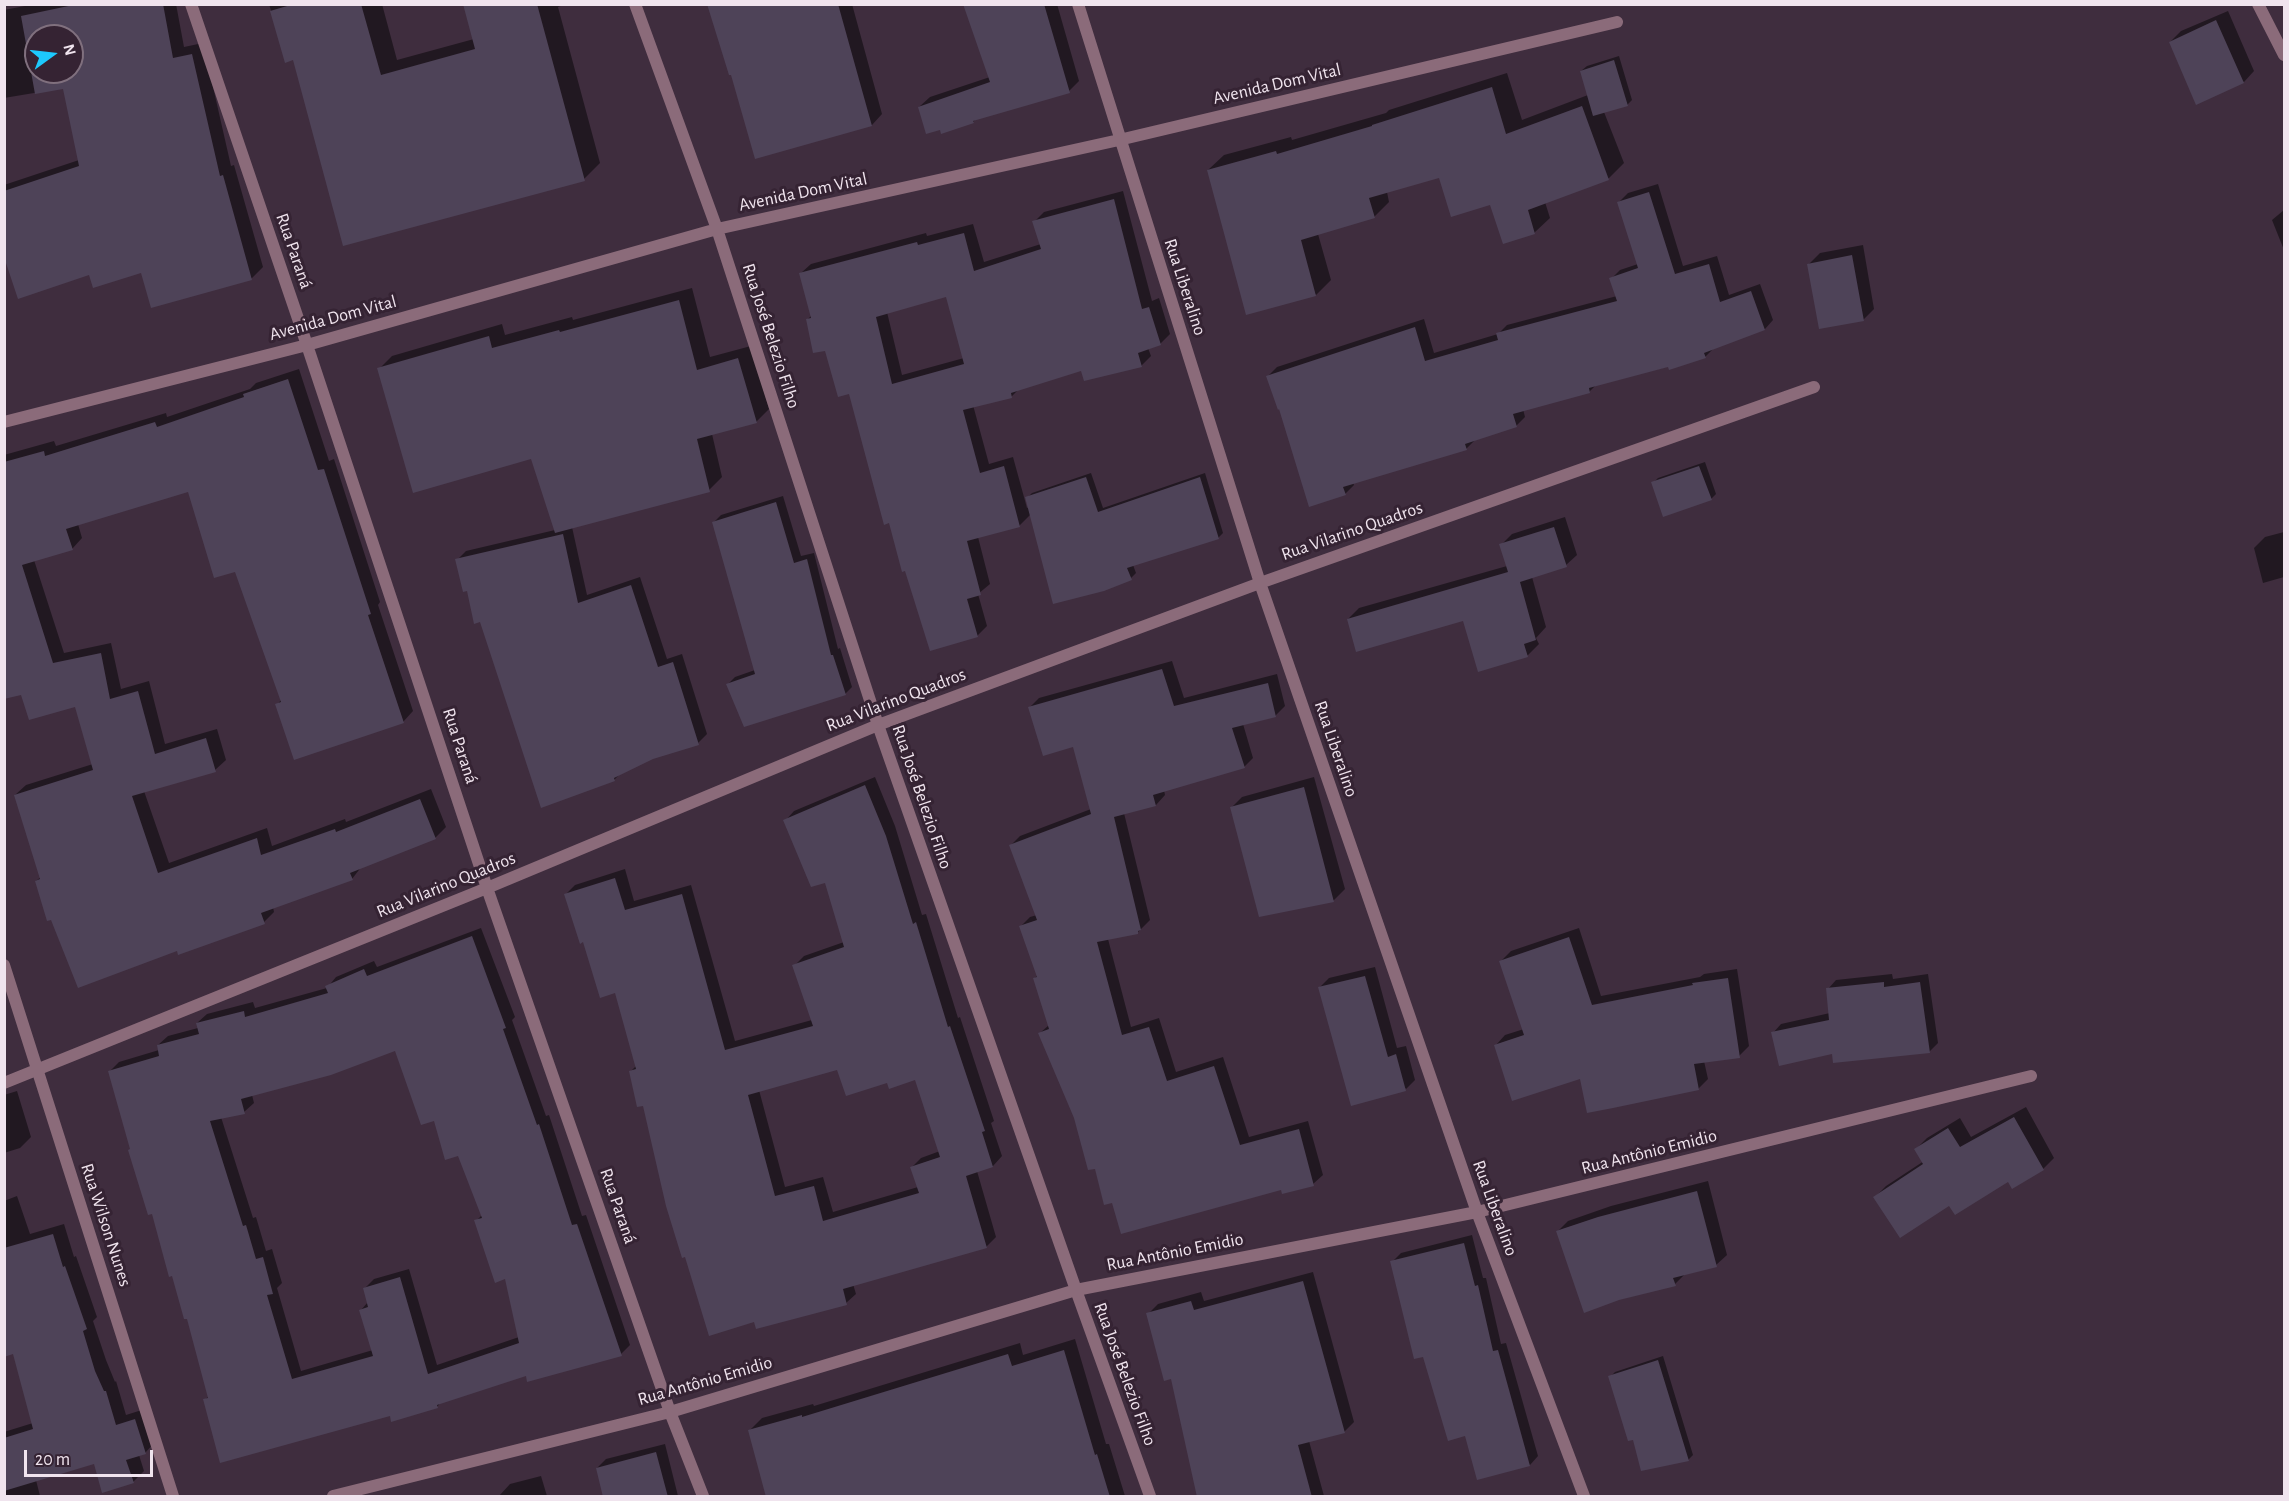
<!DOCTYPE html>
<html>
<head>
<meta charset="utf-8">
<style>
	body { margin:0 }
	#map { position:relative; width:2289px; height:1501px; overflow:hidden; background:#3f2d3e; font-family:"Alegreya Sans",sans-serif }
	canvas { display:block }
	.frame { position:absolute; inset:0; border:6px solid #f0e4ee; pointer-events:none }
	.north { position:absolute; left:24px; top:24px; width:60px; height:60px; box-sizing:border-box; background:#352333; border:2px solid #80707e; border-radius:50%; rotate:75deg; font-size:16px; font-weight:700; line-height:24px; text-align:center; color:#f0e4ee }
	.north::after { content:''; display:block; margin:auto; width:21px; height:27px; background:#1dc9fd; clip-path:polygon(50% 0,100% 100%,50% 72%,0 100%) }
	.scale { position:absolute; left:24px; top:1450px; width:129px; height:27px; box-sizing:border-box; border:3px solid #f0e4ee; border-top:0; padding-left:8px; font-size:18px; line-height:21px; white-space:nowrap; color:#f0e4ee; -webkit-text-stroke:4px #352333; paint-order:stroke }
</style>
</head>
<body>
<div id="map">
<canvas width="2289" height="1501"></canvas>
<div class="frame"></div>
<div class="north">N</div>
<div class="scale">20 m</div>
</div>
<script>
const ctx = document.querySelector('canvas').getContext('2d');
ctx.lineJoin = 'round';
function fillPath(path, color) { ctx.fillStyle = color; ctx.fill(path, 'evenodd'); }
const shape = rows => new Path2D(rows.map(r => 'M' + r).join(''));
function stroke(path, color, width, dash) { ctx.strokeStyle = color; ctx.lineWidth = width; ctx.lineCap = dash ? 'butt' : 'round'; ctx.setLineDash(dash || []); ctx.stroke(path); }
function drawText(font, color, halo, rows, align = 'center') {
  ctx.font = font + ' "Alegreya Sans",sans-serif'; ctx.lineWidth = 6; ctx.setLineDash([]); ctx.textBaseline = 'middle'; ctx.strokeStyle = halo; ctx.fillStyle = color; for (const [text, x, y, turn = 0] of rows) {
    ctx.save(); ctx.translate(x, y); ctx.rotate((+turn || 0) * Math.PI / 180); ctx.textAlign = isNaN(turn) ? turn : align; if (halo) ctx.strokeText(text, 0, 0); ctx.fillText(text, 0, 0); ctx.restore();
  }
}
fillPath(shape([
	[35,4,176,4,184,47,203,43,231,166,234,165,263,267,252,278,152,306,142,271,90,273,4,252,4,185,79,160,64,88,4,98,4,10],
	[36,36,72,36,72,72,36,72],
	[269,4,382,4,397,60,474,39,465,4,566,4,558,7,600,163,584,179,294,59,286,61],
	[708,4,852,4,882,114,872,125,756,157,732,73],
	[964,4,1057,4,1079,81,1069,91,977,118,973,122,919,107,930,97,990,77],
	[2228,11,2254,71,2244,82,2170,42,2181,31],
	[1619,56,1632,100,1627,105,1604,112,1624,163,1609,178,1545,202,1550,218,1534,233,1491,203,1440,176,1387,192,1389,202,1374,217,1318,234,1331,280,1316,295,1208,170,1224,155,1291,137,1292,140,1386,113,1389,110,1507,73,1522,120,1588,95,1581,71,1587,66],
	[1658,184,1683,266,1717,256,1729,295,1760,284,1773,320,1765,329,1714,348,1705,357,1596,385,1589,392,1523,409,1525,417,1516,426,1475,440,1466,449,1353,482,1354,485,1345,494,1280,407,1268,376,1277,367,1424,319,1434,353,1498,334,1507,325,1617,296,1611,279,1620,270,1638,264,1619,202,1628,193],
	[1123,191,1152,301,1159,298,1170,334,1160,344,1148,348,1151,356,1141,366,1082,369,1019,389,1012,396,973,405,989,464,1013,457,1027,508,1029,507,1027,498,1032,493,1091,473,1103,508,1205,473,1223,533,1218,538,1133,565,1136,573,1131,578,1031,514,1019,526,978,537,990,584,978,594,987,626,977,636,890,521,885,523,850,392,808,319,812,315,801,273,811,264,926,233,927,236,973,224,984,262,1041,244,1034,222,1044,212],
	[947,295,964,358,902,375,887,312],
	[2284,210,2284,250,2272,220],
	[1863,245,1874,309,1863,320,1809,264,1820,253],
	[692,288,710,357,751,346,769,409,756,422,712,434,722,477,709,490,572,527,587,595,640,577,667,659,682,654,707,734,698,743,653,757,621,773,614,780,481,621,457,560,466,551,555,530,532,457,379,369,392,356,502,324,505,335,572,317,573,320],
	[299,369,329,461,334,459,380,602,378,605,413,711,403,722,277,705,281,700,236,570,189,490,78,524,82,538,72,549,34,560,64,653,111,643,121,689,149,681,165,744,217,729,226,760,215,770,144,791,169,863,267,828,272,846,345,819,346,822,431,789,446,827,435,838,362,866,352,879,273,907,274,912,264,922,177,949,52,918,36,881,41,877,15,795,26,785,93,764,76,705,22,693,4,698,4,455,54,441,56,446,166,413,167,417,250,389,256,383],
	[1705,462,1716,494,1711,499,1653,483,1658,478],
	[783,496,801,556,814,553,838,649,840,648,852,687,845,694,728,684,735,677,755,670,714,522,721,515],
	[1565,517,1577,555,1566,565,1532,577,1546,627,1536,638,1539,644,1528,655,1479,670,1464,619,1348,619,1359,608,1507,566,1501,545,1512,534],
	[2284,532,2284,577,2263,583,2254,548,2265,537],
	[1172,661,1184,698,1277,674,1285,706,1275,716,1243,724,1253,758,1244,767,1164,790,1165,795,1156,805,1124,813,1150,920,1138,932,1108,939,1131,1027,1159,1018,1176,1072,1223,1057,1249,1137,1308,1121,1323,1175,1313,1184,1282,1188,1096,1167,1040,1033,1049,1025,1035,978,1038,975,1020,927,1030,917,1037,915,1011,845,1020,836,1091,809,1074,745,1030,707,1039,698],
	[875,777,895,826,922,915,926,914,958,1018,960,1017,994,1121,991,1123,1002,1156,993,1166,977,1171,996,1237,986,1247,853,1284,856,1294,846,1303,644,1104,630,1072,637,1065,616,991,584,941,566,894,575,885,625,869,634,901,691,885,735,1041,812,1020,794,966,804,956,844,942,826,881,785,821,794,811],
	[838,1068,888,1081,916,1078,940,1151,921,1158,912,1167,918,1187,833,1212,823,1177,785,1187,759,1090],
	[1314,777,1345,889,1334,900,1260,915,1231,808,1242,797],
	[481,928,515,1017,512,1020,546,1116,549,1115,582,1216,586,1215,630,1345,621,1354,527,1374,441,1402,437,1407,391,1414,205,1400,209,1396,188,1317,109,1072,119,1062,159,1050,158,1045,168,1036,198,1028,197,1023,207,1014,253,1002,255,1008,327,988,336,977,374,961,377,967],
	[396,1049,435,1120,459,1154,482,1215,476,1221,506,1277,519,1337,437,1365,409,1269,374,1279,365,1288,368,1302,361,1310,373,1350,301,1371,277,1288,282,1283,272,1249,266,1251,256,1217,253,1218,221,1117,244,1112,254,1103,252,1095],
	[1579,928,1601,996,1700,977,1704,974,1737,969,1749,1046,1739,1056,1704,1061,1708,1079,1698,1089,1581,1077,1496,1045,1505,1035,1524,1029,1501,961,1511,951],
	[1375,967,1397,1048,1406,1046,1415,1080,1406,1089,1319,988,1329,978],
	[1892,974,1893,979,1928,974,1938,1043,1929,1052,1833,1052,1773,1033,1781,1024,1830,1013,1828,989,1836,980],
	[17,1091,31,1137,20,1148,4,1153,4,1095],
	[2026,1107,2054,1158,2043,1169,2009,1180,1950,1204,1875,1197,1886,1186,1924,1161,1916,1149,1927,1138,1960,1118,1971,1137],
	[1708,1181,1727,1255,1716,1265,1686,1273,1675,1284,1557,1232,1568,1221,1611,1206],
	[17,1196,30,1234,64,1224,74,1257,76,1256,97,1317,93,1321,106,1360,115,1382,116,1381,126,1415,145,1409,155,1442,145,1453,139,1455,144,1471,133,1482,95,1463,36,1480,40,1496,4,1496,4,1432,33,1423,14,1352,4,1355,4,1201],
	[1472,1235,1483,1278,1486,1278,1501,1344,1506,1343,1538,1456,1530,1465,1466,1435,1424,1356,1392,1262,1401,1253],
	[1313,1272,1354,1422,1344,1432,1309,1441,1324,1496,1206,1496,1173,1377,1148,1314,1158,1304,1201,1292,1204,1301],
	[1075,1339,1106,1444,1109,1444,1125,1496,768,1496,750,1430,762,1418,813,1404,814,1406,1020,1343,1023,1355],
	[1663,1356,1693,1455,1688,1460,1634,1438,1610,1377,1615,1372],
	[665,1444,678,1496,605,1496,597,1468,606,1459],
	[541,1476,547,1496,499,1496,510,1484]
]), '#0007');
fillPath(shape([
	[78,4,163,4,173,58,192,54,220,176,223,175,252,280,151,308,141,273,93,288,89,275,18,299,4,257,4,191,79,166,63,89,35,94,21,16],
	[36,36,72,36,72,72,36,72],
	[294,4,361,4,381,75,475,49,463,4,537,4,585,181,343,246,293,60,285,63,270,11],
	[707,4,838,4,872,126,755,159,731,75,729,75],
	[963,4,1044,4,1070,93,973,121,974,123,941,134,940,130,926,134,918,107,990,82],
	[2216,20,2244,83,2196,105,2169,42],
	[1614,60,1628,106,1593,116,1580,71],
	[1492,87,1506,134,1582,106,1609,180,1528,210,1535,234,1503,244,1490,205,1451,217,1439,178,1369,198,1375,218,1301,240,1316,296,1246,315,1207,170,1276,151,1277,154,1372,126,1372,125],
	[1649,192,1675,274,1709,264,1720,302,1751,291,1765,330,1704,353,1706,358,1669,370,1668,367,1589,388,1590,393,1513,414,1517,427,1465,444,1467,450,1343,487,1346,495,1309,507,1279,409,1278,410,1266,376,1415,327,1425,361,1498,340,1496,333,1617,301,1609,278,1638,268,1617,202],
	[1114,199,1142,309,1149,307,1161,345,1138,353,1142,367,1084,381,1081,371,1011,393,1012,398,963,410,980,473,1004,466,1020,527,967,541,981,595,967,599,978,637,930,651,905,571,902,572,889,523,884,525,849,394,838,397,825,351,813,353,806,319,811,318,799,273,917,242,918,245,964,233,974,271,1041,249,1032,221],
	[946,297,964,364,892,384,876,317],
	[1852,255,1864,321,1819,329,1807,264],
	[679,300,697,370,738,358,757,423,697,439,710,492,555,533,531,459,413,493,377,368,489,336,492,348,559,330,560,332],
	[288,379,318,470,324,469,371,614,368,615,404,723,294,760,275,704,281,702,235,572,214,578,188,492,66,529,73,550,22,565,53,663,101,653,110,699,138,691,155,754,206,738,216,772,132,796,158,873,257,838,261,855,335,829,336,832,420,799,436,839,350,873,353,880,261,913,265,924,178,955,177,951,78,988,51,920,47,921,35,881,40,879,14,795,93,770,75,707,29,720,21,695,4,699,4,462,44,451,45,456,155,422,157,427,244,397,243,394],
	[1699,466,1712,500,1663,517,1651,482],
	[1086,477,1098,512,1200,477,1219,539,1127,568,1132,580,1104,591,1053,604,1025,497],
	[776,502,794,563,807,559,831,655,833,655,846,695,744,727,726,684,755,674,712,522],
	[1554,527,1567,567,1520,582,1536,640,1524,644,1528,657,1478,672,1463,621,1356,652,1347,619,1508,572,1499,544],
	[563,534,578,603,631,585,658,667,673,662,699,745,653,759,614,778,615,781,541,808,480,622,474,624,467,591,463,592,455,559],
	[1162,669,1174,706,1268,683,1276,717,1232,728,1245,768,1153,795,1156,806,1114,817,1141,930,1138,931,1138,934,1097,942,1122,1035,1149,1027,1167,1081,1214,1066,1240,1145,1299,1129,1314,1186,1282,1194,1281,1190,1121,1234,1112,1203,1104,1205,1095,1169,1088,1170,1074,1118,1038,1033,1049,1029,1033,978,1037,977,1019,926,1037,920,1009,845,1091,814,1073,747,1043,756,1028,707],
	[865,785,886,836,913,924,916,922,948,1027,950,1026,985,1131,982,1132,993,1167,966,1176,987,1248,843,1289,847,1305,756,1329,754,1322,709,1336,685,1257,682,1258,666,1206,643,1106,637,1107,629,1071,636,1069,615,993,600,998,583,942,580,944,564,894,615,878,625,910,682,894,725,1050,813,1026,792,965,844,947,825,883,811,887,783,820],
	[837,1070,846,1096,887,1083,889,1089,915,1080,940,1157,910,1167,919,1193,823,1221,814,1186,775,1196,748,1095],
	[1304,787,1334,902,1259,917,1230,807],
	[472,936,506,1028,503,1029,537,1125,539,1124,572,1225,577,1224,622,1356,527,1382,526,1376,437,1405,438,1408,391,1422,390,1416,220,1463,203,1399,208,1398,187,1319,184,1319,172,1276,169,1277,152,1214,148,1215,128,1150,130,1149,108,1071,159,1056,157,1045,199,1034,196,1023,244,1011,245,1017,328,993,325,986,364,969,367,976],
	[395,1051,421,1125,434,1121,445,1160,458,1156,482,1218,474,1220,495,1283,505,1279,519,1343,428,1374,400,1277,363,1288,368,1307,359,1310,373,1356,292,1379,267,1295,273,1294,263,1257,256,1259,246,1225,243,1226,210,1121,245,1114,241,1099,331,1075],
	[1569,937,1592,1005,1693,985,1692,983,1728,978,1740,1058,1694,1064,1699,1090,1613,1108,1587,1113,1580,1079,1512,1101,1494,1045,1524,1035,1499,961],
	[1365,976,1388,1057,1396,1054,1406,1091,1351,1106,1318,987],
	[1884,982,1884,987,1920,982,1930,1053,1833,1063,1832,1054,1779,1066,1771,1032,1829,1020,1826,988],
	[2014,1117,2044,1170,2012,1189,2008,1182,1955,1215,1949,1206,1900,1238,1873,1197,1923,1164,1914,1149,1948,1128,1960,1147],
	[1697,1191,1717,1267,1673,1278,1676,1286,1619,1300,1584,1313,1556,1231,1598,1217],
	[53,1234,63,1267,65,1266,87,1329,83,1331,95,1371,104,1391,106,1391,116,1425,135,1419,146,1454,126,1460,134,1483,102,1493,94,1464,4,1491,4,1438,33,1429,13,1354,4,1357,4,1248],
	[1464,1243,1475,1286,1478,1285,1493,1351,1498,1350,1530,1466,1477,1480,1465,1436,1448,1441,1423,1357,1414,1359,1390,1261],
	[1303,1281,1345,1433,1298,1445,1312,1497,1197,1497,1171,1379,1164,1381,1146,1313,1191,1301,1194,1310],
	[1064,1350,1095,1455,1097,1454,1110,1497,766,1497,748,1430,802,1415,802,1417,1008,1354,1012,1366],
	[1658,1360,1689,1461,1641,1471,1633,1440,1628,1441,1608,1376],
	[656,1452,668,1497,603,1497,596,1468]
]), '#4e4358');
stroke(shape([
	[191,4,307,345,487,888,670,1412,703,1496],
	[635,4,717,229,878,725,1076,1290,1150,1496],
	[1078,4,1260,583,1477,1212,1584,1496],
	[2258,4,2284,55],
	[4,422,307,345,717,229,1119,140,1617,22],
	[4,965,173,1496],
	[4,1083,487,888,878,725,1260,583,1814,387],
	[333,1496,670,1412,1076,1290,1477,1212,2031,1076]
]), '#8b6b7a', 12);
drawText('18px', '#f0e4ee', '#352333', [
	["Avenida Dom Vital",1277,84,-13],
	["Avenida Dom Vital",803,192,-12],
	["Rua Paraná",294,251,71],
	["Rua Liberalino",1185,287,72],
	["Avenida Dom Vital",333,318,-15],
	["Rua José Belezio Filho",771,336,72],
	["Rua Vilarino Quadros",1352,531,-19],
	["Rua Vilarino Quadros",896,700,-21],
	["Rua Paraná",460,746,72],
	["Rua Liberalino",1336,749,71],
	["Rua José Belezio Filho",922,797,71],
	["Rua Vilarino Quadros",446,885,-22],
	["Rua Antônio Emidio",1649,1152,-14],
	["Rua Paraná",618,1206,71],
	["Rua Liberalino",1495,1208,70],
	["Rua Wilson Nunes",106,1225,72],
	["Rua Antônio Emidio",1175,1252,-11],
	["Rua José Belezio Filho",1125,1374,70],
	["Rua Antônio Emidio",705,1381,-16]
]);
</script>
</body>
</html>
